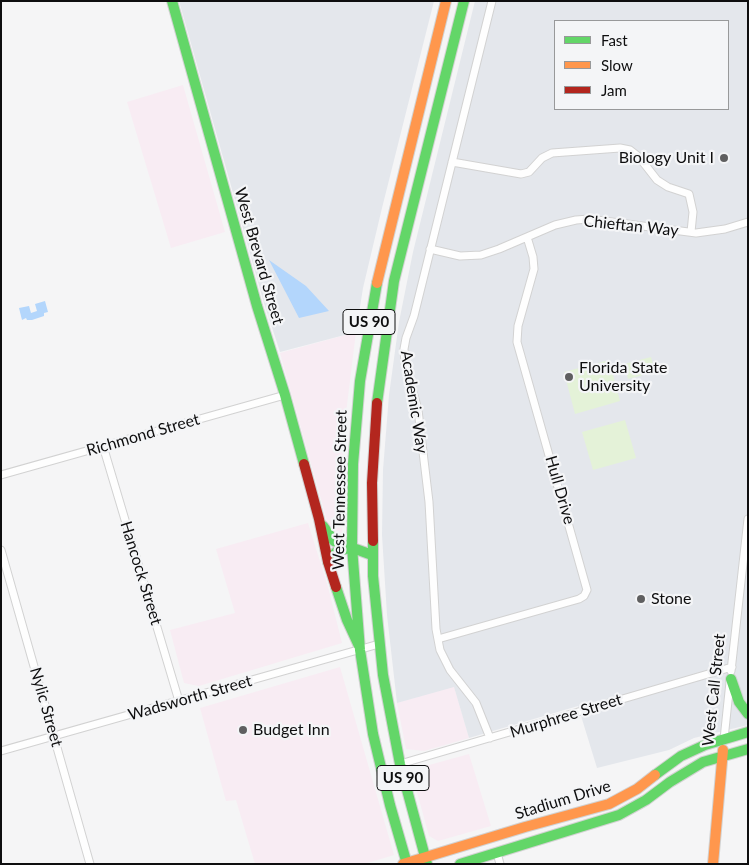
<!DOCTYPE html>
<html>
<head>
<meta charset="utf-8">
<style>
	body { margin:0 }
	#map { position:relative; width:749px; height:865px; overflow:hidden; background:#f5f5f6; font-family:Lato,sans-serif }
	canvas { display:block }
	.frame { position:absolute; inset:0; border:2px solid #0e0e0f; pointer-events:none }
	.legend { position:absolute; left:554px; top:20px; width:175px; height:90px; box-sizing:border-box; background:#f4f5f7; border:1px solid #98999a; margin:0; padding:6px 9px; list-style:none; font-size:15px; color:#0e0e0f }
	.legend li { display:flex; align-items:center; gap:10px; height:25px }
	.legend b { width:25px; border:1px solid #98999a }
</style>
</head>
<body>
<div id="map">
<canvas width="749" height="865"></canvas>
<div class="frame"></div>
<ul class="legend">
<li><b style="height:6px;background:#63d668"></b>Fast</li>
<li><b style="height:6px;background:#ff974d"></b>Slow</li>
<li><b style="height:6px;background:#b3261e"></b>Jam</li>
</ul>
</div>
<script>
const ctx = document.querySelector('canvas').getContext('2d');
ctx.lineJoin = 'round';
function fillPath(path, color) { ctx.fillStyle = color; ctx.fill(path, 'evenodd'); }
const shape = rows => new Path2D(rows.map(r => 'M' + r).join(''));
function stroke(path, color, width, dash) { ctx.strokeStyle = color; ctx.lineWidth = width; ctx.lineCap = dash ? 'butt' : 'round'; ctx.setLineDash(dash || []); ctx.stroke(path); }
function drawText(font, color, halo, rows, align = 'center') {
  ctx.font = font + ' Lato,sans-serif'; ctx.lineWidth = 4.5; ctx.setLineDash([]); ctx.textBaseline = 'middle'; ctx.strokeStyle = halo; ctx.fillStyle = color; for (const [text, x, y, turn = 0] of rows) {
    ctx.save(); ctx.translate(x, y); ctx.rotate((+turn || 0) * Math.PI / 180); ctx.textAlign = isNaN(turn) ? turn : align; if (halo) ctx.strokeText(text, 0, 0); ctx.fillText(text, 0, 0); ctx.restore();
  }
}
fillPath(shape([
	[183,85,225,232,171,248,127,102],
	[356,332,347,405,343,464,342,534,341,537,338,538,332,532,328,524,280,353],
	[308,523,328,587,342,643,199,686,184,683,170,630,235,613,216,549],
	[340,667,394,855,364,864,255,864,236,800,226,801,200,708],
	[454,686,469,738,424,751,406,749,397,703],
	[469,754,491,826,438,841,429,836,411,770]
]), '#f8ecf3');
fillPath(shape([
	[179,1,434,1,382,208,363,288,356,332,280,352,264,303],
	[475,1,748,1,748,725,694,738,669,750,597,768,578,706,469,738,454,687,397,703,387,615,382,535,383,470,389,395,399,322,413,252],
	[555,21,728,21,728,109,555,109]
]), '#e4e7ec');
fillPath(shape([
	[651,357,655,372,628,379,624,364],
	[609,360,620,401,575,414,564,372],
	[625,420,636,458,593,470,582,432]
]), '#e4f2d8');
fillPath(shape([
	[269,260,306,286,329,311,299,318],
	[45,301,48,312,44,313,44,316,32,320,27,320,26,318,22,320,19,308,29,306,31,313,37,311,35,304]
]), '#b3d6fc');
const street = shape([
	[452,162,521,174,529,172,542,158,552,153,620,148,630,150,639,157,657,180,668,187,689,194,693,212,691,232],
	[430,249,460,256,481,255,499,249,555,225,576,220,589,219,696,233,725,229,748,222],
	[103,446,179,701],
	[1,475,285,395],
	[1,550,90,864],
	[438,639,579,599,584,596,587,590,517,342,518,326,534,269,533,257,527,237],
	[731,671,748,519],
	[490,738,476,703,450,670,440,650,436,629,429,502,418,410,405,363,404,349,406,338,414,316,492,1],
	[724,739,730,682],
	[1,751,379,644],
	[400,764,732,667],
	[497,853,500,864]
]);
const fast = shape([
	[172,1,257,306,285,395,304,464],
	[377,283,360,381,353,464,352,547,360,650,373,734,390,805,407,864],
	[377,403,394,281,464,1],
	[323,526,334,541,372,555],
	[373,541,373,576,383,675,400,764,427,864],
	[328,562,336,552,352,547],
	[336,587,347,620,359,646],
	[731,679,739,702,748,714],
	[655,775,681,756,705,745,748,732],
	[460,864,619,815,646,800,670,782,703,762,748,749]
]);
const slow = shape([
	[377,283,446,1],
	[403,864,525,827,609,804,637,789,655,775],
	[713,864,723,750]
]);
const jam = shape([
	[304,464,319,519,328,562,336,587],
	[373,541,372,483,377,403]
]);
stroke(street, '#d2d2d2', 9);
stroke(fast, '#d2d2d2', 12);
stroke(slow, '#d2d2d2', 12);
stroke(jam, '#d2d2d2', 12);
stroke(street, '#fefefe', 7);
stroke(fast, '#63d668', 10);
stroke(slow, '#ff974d', 10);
stroke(jam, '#b3261e', 10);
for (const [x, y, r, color] of [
	[724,158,5,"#5f5f60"],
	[569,377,5,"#5f5f60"],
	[641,599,5,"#5f5f60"],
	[243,730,5,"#5f5f60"]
]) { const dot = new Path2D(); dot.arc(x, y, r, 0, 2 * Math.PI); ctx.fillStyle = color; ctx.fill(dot); stroke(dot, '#f4f5f7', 2); }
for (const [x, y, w] of [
	[369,322,52],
	[403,778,52]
]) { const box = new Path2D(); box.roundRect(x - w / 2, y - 12.5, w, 25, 4); ctx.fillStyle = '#f4f5f7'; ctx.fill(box); stroke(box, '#0e0e0f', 1); }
drawText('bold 15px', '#0e0e0f', null, [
	["US 90",369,322],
	["US 90",403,778]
]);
drawText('16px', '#0e0e0f', '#f4f5f7', [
	["Biology Unit I",714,158,"right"],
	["Florida State",579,368],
	["University",579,386],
	["Stone",651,599],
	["Budget Inn",253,730]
], 'left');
drawText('16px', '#0e0e0f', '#f4f5f7', [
	["Chieftan Way",631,226,6],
	["West Brevard Street",259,256,74],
	["Academic Way",414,402,81],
	["Richmond Street",143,435,-16],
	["West Tennessee Street",340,490,-89],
	["Hull Drive",560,490,74],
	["Hancock Street",141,573,73],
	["West Call Street",714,690,-84],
	["Wadsworth Street",190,698,-16],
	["Nylic Street",46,707,74],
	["Murphree Street",566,716,-17],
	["Stadium Drive",563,800,-17]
]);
</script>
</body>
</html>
